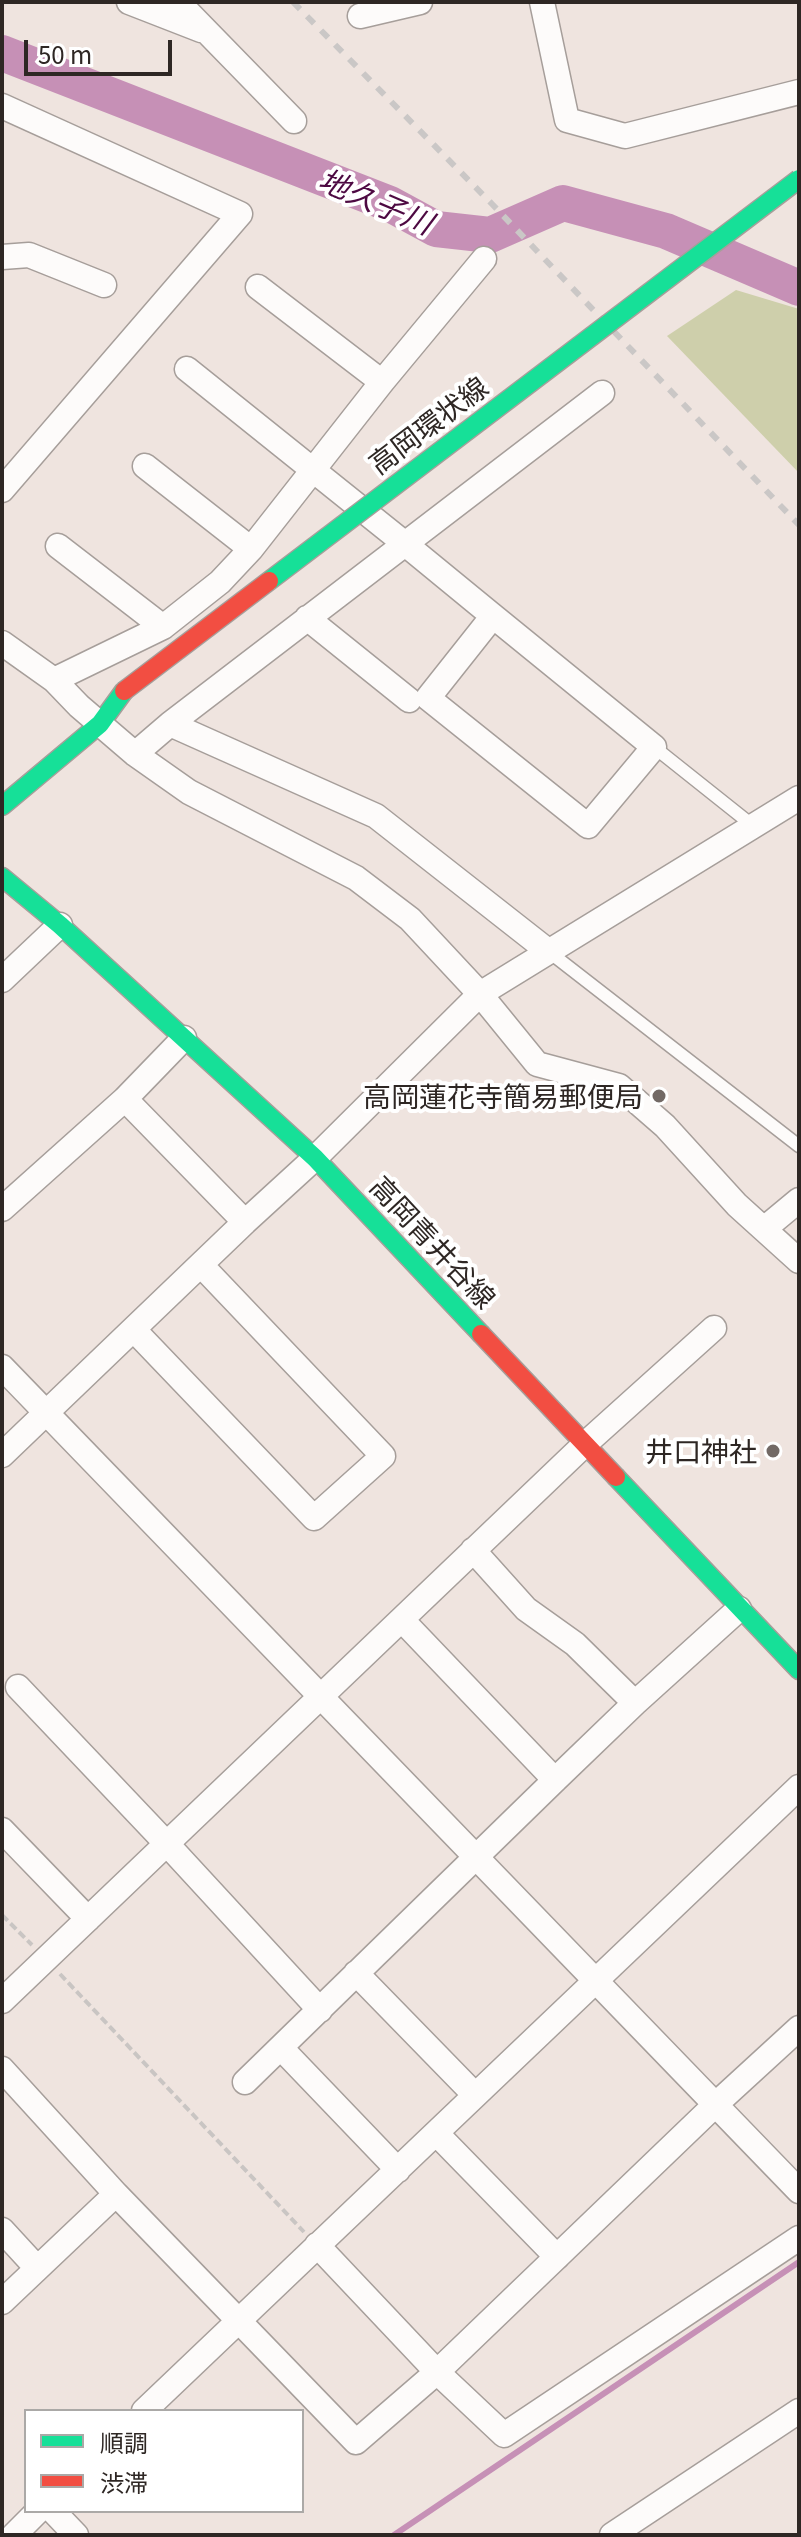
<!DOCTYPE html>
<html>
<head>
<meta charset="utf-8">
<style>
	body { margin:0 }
	#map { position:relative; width:801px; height:2537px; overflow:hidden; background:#efe4df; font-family:Georgia,"Noto Sans JP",serif }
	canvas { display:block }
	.frame { position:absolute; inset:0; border:4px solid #2e2724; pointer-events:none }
	.legend { position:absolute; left:24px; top:2409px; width:280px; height:104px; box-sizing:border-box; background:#fff; border:2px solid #aba9a7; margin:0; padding:10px 14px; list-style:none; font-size:24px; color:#2e2724 }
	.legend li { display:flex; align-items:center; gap:16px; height:40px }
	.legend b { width:40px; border:2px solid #aba9a7 }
	.scale { position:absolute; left:24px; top:40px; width:148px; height:36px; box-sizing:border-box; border:4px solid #2e2724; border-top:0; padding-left:10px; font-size:24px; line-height:28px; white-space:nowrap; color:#2e2724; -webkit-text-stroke:6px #fff; paint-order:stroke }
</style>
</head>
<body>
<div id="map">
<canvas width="801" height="2537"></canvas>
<div class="frame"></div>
<ul class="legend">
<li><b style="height:10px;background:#16e098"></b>順調</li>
<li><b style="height:10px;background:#f24e42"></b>渋滞</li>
</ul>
<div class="scale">50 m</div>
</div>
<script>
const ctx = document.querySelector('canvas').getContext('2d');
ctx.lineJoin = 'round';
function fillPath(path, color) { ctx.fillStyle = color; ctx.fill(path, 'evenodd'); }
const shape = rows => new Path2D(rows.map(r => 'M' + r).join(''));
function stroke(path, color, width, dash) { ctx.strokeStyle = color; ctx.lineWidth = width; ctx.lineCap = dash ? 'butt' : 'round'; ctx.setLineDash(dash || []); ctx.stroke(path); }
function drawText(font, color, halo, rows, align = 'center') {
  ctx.font = font + ' Georgia,"Noto Sans JP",serif'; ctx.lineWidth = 8; ctx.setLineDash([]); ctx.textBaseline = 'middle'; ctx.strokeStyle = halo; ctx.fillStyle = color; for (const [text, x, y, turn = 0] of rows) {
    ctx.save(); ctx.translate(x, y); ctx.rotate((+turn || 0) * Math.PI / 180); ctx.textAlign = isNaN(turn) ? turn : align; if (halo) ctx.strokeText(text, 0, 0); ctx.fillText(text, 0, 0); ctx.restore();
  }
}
fillPath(shape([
	[736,290,799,309,799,473,667,336]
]), '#cecfab');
stroke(shape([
	[394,2535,799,2262]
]), '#c690b6', 6);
stroke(shape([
	[2,53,390,204,436,229,490,235,563,203,666,231,799,288]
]), '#c690b6', 36);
const lane = shape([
	[654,747,752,825],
	[548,951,799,1146]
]);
const street = shape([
	[129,2,201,30],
	[178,2,294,121],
	[542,2,567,120,625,136,799,92],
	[360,16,420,2],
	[2,106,240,214,2,490],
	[2,257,29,255,104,285],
	[258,287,382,382],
	[187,369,404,543,493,616,654,747,588,826,428,698,493,616],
	[145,466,251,549],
	[58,546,163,627],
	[307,618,409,700],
	[2,643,54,680,79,706,135,754,189,792,356,878,410,919,480,994,537,1064,619,1086,665,1126,737,1205,799,1261],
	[54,680,163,627,220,582,251,549,382,382,484,259],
	[170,724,602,393],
	[135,754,170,724,376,816,548,951],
	[2,980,60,925],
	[125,1099,184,1038],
	[2,1209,125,1099,245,1222],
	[764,1229,799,1200],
	[134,1330,314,1518,383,1456,201,1265],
	[2,1367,799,2191],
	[2,1455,245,1222,315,1158,480,994,799,798],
	[473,1550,526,1609,575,1644,635,1703],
	[402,1620,555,1780],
	[18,1687,167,1844,320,2010],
	[2,1830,88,1919],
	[356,1973,475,2095],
	[2,2001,584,1445,714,1328],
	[281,2048,398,2170],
	[2,2069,116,2194,356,2442,437,2372,715,2105,799,2028],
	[245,2082,555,1780,635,1703,739,1609],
	[436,2133,557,2257],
	[2,2230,37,2268],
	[317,2245,437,2372,504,2435,799,2238],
	[2,2302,116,2194],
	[144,2411,799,1787],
	[53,2511,76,2535],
	[14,2535,38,2511],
	[612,2535,799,2411]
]);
const fast = shape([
	[2,806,100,724,124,691],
	[2,877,60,925,315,1158,481,1334],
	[616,1477,799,1670]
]);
const jam = shape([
	[481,1334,616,1477]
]);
stroke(lane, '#a69e9a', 15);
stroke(street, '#a69e9a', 27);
stroke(fast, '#a69e9a', 21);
stroke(jam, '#a69e9a', 21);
stroke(shape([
	[2,1915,32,1945],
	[60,1974,304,2232]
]), '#c9c5c3', 4, [8, 4]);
stroke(lane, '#fdfbfa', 12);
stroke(street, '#fdfbfa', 24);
stroke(fast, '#16e098', 18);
stroke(jam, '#f24e42', 18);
stroke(shape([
	[293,2,492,204,799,525]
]), '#cac7c6', 6, [10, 10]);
const fastBridge = shape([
	[269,581,799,179]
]);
const jamBridge = shape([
	[124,691,269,581]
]);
stroke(fastBridge, '#a69e9a', 21, []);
stroke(jamBridge, '#a69e9a', 21, []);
stroke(fastBridge, '#16e098', 18);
stroke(jamBridge, '#f24e42', 18);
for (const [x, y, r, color] of [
	[659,1096,8,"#726965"],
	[773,1451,8,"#726965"]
]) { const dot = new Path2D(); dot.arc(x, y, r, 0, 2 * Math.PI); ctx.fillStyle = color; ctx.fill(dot); stroke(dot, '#fff', 3); }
drawText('28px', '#2e2724', '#fff', [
	["高岡環状線",428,425,-37],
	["高岡青井谷線",433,1242,47]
]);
drawText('28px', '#2e2724', '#fff', [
	["高岡蓮花寺簡易郵便局",643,1096],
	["井口神社",757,1451]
], 'right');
drawText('italic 30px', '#4d0942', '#fff', [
	["地久子川",376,201,23]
]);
</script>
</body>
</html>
